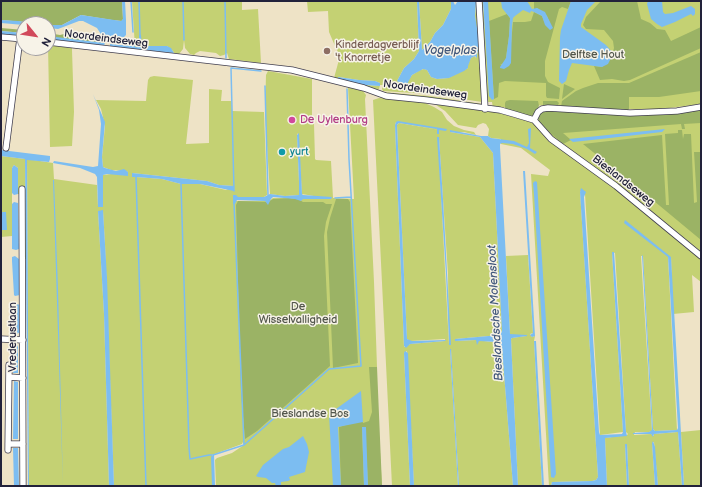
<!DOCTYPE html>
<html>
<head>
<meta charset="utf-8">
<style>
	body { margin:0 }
	#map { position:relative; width:702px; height:487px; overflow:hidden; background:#eee3c6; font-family:"Balsamiq Sans",sans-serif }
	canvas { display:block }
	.frame { position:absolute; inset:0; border:2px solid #22223b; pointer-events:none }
	.north { position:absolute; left:16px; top:16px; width:40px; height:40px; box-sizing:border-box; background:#f7f3e8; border:1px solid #a29fa3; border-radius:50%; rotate:120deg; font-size:11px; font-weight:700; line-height:16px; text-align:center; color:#22223b }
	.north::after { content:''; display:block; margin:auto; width:14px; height:18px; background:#d1495b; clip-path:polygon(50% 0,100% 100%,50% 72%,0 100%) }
</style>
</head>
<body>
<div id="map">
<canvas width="702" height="487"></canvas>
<div class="frame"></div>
<div class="north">N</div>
</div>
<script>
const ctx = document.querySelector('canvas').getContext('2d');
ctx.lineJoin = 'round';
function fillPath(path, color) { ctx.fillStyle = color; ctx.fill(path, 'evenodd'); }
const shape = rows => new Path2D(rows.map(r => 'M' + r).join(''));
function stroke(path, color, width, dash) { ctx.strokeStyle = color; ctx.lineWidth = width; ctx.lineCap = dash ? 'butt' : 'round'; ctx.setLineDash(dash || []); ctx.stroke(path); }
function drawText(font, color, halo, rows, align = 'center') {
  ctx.font = font + ' "Balsamiq Sans",sans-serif'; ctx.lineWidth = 3; ctx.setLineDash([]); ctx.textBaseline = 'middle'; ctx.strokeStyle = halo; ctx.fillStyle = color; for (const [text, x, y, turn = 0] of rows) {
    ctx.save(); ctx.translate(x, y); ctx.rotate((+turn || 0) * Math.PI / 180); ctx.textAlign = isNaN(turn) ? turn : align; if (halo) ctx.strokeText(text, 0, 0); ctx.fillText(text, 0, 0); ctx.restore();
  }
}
fillPath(shape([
	[132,1,242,1,242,10,258,9,261,63,229,59,227,53,224,55,220,56,216,53,200,51,196,53,194,55,190,54,185,48,184,40,183,49,179,54,174,53,173,51,167,46,144,47,141,46,141,35,139,35,139,46,135,47],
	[307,1,417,1,419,51,414,59,404,68,397,81,402,85,407,85,407,82,412,75,420,70,424,69,427,70,431,77,437,79,448,78,468,68,467,66,471,58,475,56,476,58,478,51,475,16,476,1,478,1,482,102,429,94,383,91,382,89,383,85,380,85,379,89,375,90,334,78,340,56,335,46,329,32,328,11,308,12],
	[339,77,359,80,375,81,380,83,380,86,365,85,348,82],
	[419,1,451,1,451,9,443,25,435,33,430,42,422,50],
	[481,1,483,1,490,98,486,1,701,1,701,104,653,110,546,105,493,108,492,102,487,102],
	[48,45,72,48,72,50,74,112,72,146,50,147],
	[268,71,312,79,312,118,314,124,315,159,316,160,331,161,333,198,354,199,348,87,363,91,366,95,365,99,374,282,377,367,375,367,382,486,216,486,215,460,217,458,232,453,244,445,243,442,242,444,212,455,212,486,114,486,105,244,103,211,98,211,104,314,109,486,29,486,27,159,53,163,54,179,97,185,98,207,103,207,103,175,128,172,125,171,111,170,103,167,102,157,105,126,101,109,96,100,146,101,148,80,150,77,154,76,193,80,186,144,209,143,209,89,222,90,221,101,231,101,232,111,264,112,267,195,264,197,236,198,235,201,269,201,273,198,331,199,302,194,298,133,297,135,299,182,299,195,285,196,270,194,265,112,266,75],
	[132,173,207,181,219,185,234,186,226,190,200,184,181,184,162,179,136,177],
	[383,92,429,96,483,104,481,106,391,95],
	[379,98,420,101,434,107,442,112,447,120,454,126,464,130,474,132,476,135,464,132,450,132,480,137,493,153,502,331,500,335,455,339,456,341,476,340,500,343,502,348,513,486,459,486,451,350,450,349,458,486,414,486,407,351,404,353,410,486,392,486,373,100],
	[396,122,446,131,399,123,397,125,407,339,410,341,445,339,445,341,410,344,404,347,395,125],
	[438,137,439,138,448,274,449,345],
	[433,103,493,111,523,120,701,117,701,282,692,275,694,312,673,314,671,257,668,257,677,430,655,431,653,429,643,256,641,256,652,431,649,432,635,432,634,435,651,434,654,436,654,434,678,432,682,486,658,486,654,442,652,443,655,486,629,486,627,444,625,444,627,486,607,486,605,438,627,435,628,434,626,432,615,253,612,252,623,432,600,435,585,194,580,191,598,477,596,480,592,481,552,482,551,486,549,486,531,174,548,176,550,170,521,148,501,144,501,139,491,138,488,136,489,129,486,124,483,123,478,125,476,128,458,125,445,111],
	[535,181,546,342,555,476],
	[1,156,25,159,26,259,24,259,20,194,18,194,18,168,14,165,12,168,12,236,1,237],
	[528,255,533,333,530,334,532,337,535,336,534,341,542,486,518,486,511,339,512,338,526,336,510,335,506,256],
	[701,430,701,486,684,486,681,432]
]), '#c4d173');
fillPath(shape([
	[1,1,122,1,123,19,122,21,112,20,81,15,62,25,55,26,48,24,1,20],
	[534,1,571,1,568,9,562,7,559,9,545,61,545,76,548,82,560,88,559,99,547,98,546,96,546,83,505,81,499,83,498,97,494,99,489,21,507,14,510,18,509,36,506,58,504,63,500,65,509,66,513,22,525,22,531,21,534,12,542,16,544,21,550,24,547,16,537,8,534,10],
	[601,1,637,1,641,19,650,23,657,29,665,30,671,41,701,27,701,48,630,80,624,81,612,79,600,80,594,66,602,67,612,56,614,48,613,41,604,30,586,29,583,25,586,17],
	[1,28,24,30,24,33,1,31],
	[48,33,60,35,64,34,92,35,105,41,105,43,55,38,48,36],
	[701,52,701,91,659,97,629,97,629,109,628,110,561,107,562,101,576,91,583,88,598,83,629,83],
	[564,84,575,89,562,99],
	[510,100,538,101,539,106,535,113,532,116,528,116,505,109,505,103,506,101],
	[543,101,557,101,559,103,557,107,546,106,543,105],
	[701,109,701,123,684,124,685,129,682,129,681,124,563,133,571,140,563,144,547,130,539,121,538,118,540,113,547,110,594,112],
	[678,130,682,130,683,139,684,134,691,134,694,203,697,202,694,152,701,152,701,240,654,201,583,144,662,135,666,205,669,205,665,134,678,133],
	[289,198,298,199,303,202,323,202,326,204,332,204,326,222,324,236,330,366,257,431,245,439,241,393,236,205,238,201,268,202,273,199],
	[336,199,348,199,350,202,358,363,333,368,327,232,330,218],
	[369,367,377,367,382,486,368,486,365,427,362,427,364,486,341,486,339,427,362,420,363,423,369,421,372,412]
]), '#9bb365');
fillPath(shape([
	[122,1,125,1,126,20,126,35,124,37,102,36,97,28,83,21,79,21,58,29,48,28,48,25,62,25,81,15,121,21,123,19],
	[417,1,419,1,422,50,430,42,435,33,443,25,451,9,451,1,453,1,455,5,458,1,476,1,475,16,478,34,478,51,477,54,477,58,475,56,471,58,468,66,468,68,464,71,449,78,437,79,431,77,427,70,423,69,412,75,406,86,397,81,404,68,414,59,419,51],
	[483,1,488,1,494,99,492,100,489,96],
	[501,1,527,1,532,9,537,8,545,12,553,28,550,30,545,25,542,16,534,12,531,11,530,13,523,10,515,16,513,18,512,26,511,63,509,66,504,69,500,68,500,67,506,58,509,36,510,18,502,8],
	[571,1,596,1,587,10,581,24,581,27,606,45,612,52,612,56,608,64,602,67,572,63,569,70,566,81,562,84,559,81,560,37,561,30],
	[648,1,662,1,663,12,665,14,673,13,691,6,695,9,695,14,693,16,691,14,675,22,662,27,657,24,651,19,647,4],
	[1,20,18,21,39,24,24,24,24,25,1,23],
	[1,31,24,33,24,36,1,34],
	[139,35,141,35,142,46,167,46,171,48,174,53,110,47,110,44,132,46,132,41,135,40,135,47,138,47,139,46],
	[48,36,105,43,104,46,48,39],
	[338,77,359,80,375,81,380,83,380,86,365,85,348,82,338,79],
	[93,94,105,122,102,157,103,167,105,168,116,171,124,169,128,172,128,176,107,174,103,175,103,207,98,207,97,177,95,174,80,168,53,163,54,161,93,167,98,166,101,124,99,110],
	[398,121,447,129,446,131,439,130,439,134,437,134,437,129,399,123,397,125,407,339,412,341,446,340,445,341,410,344,406,348,404,346,395,125,396,122],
	[531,128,530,148,537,152,535,154,527,149,513,144,502,143,500,144,500,147,510,334,527,335,527,336,512,338,511,339,518,486,513,486,502,348,500,343,497,342,479,341,477,345,476,340,455,341,455,339,500,335,502,331,493,153,480,137,450,132,450,130,481,136,488,136,491,138,514,141,527,147,529,143,528,129],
	[665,129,662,132,601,139,573,142,569,139],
	[299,133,302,194,303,195,332,197,331,199,303,199,301,201,295,199,273,197,271,199,268,205,265,201,237,200,235,204,233,204,233,195,236,195,238,197,264,197,270,194,285,196,299,195,299,182,297,135],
	[437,137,439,137,443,199,451,345,449,345,449,341,446,274],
	[1,150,50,156,50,159,49,162,27,160,29,486,28,486,25,159,1,156],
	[14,165,18,168,18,194,14,195,12,193,12,168],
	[523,171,525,171,535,336,532,337,530,335,533,333],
	[132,173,207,181,219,185,234,186,234,191,200,184,181,184,162,179,136,177,132,177],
	[53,180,54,180,58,289,63,486],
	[535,181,537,182,538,198,556,474,554,478,551,477,534,194,533,183],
	[581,188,586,192,584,197,599,432,600,435,622,434,623,432,612,252,614,252,626,432,627,436,605,438,607,486,598,486,595,485,551,486,552,482,592,481,596,480,598,477,580,192],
	[14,202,18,203,19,249,16,250,12,249,12,204],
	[103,210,107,278,114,486,109,486,104,314,98,211],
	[1,212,6,212,7,230,1,230],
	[625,220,671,257,684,486,682,486,678,432,654,434,653,437,651,434,633,434,633,433,649,432,652,430,642,255,643,256,653,429,655,431,677,430,678,428,668,257,624,223],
	[15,256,19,259,20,295,15,296,14,295,12,261,12,257],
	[17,304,20,305,20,332,14,336,13,310,14,305],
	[534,341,536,341,544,486,542,486],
	[13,344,16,344,18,346,18,373,13,373],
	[450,349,451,349,459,486,458,486],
	[405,351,408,353,414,486,410,486,404,353],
	[14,381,18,382,18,439,13,439],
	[361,391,363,422,338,427,341,486,333,486,329,414],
	[362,427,366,427,368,486,364,486],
	[303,436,307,444,309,452,305,472,289,477,290,480,288,481,281,482,281,486,276,486,275,483,272,483,266,478,258,477,256,476,263,465,283,449,289,447],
	[653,441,655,447,658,486,655,486,652,443],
	[625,444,627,444,629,486,627,486],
	[13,448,18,448,19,486,14,486],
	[214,454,215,486,212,486,211,457]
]), '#7cbdf1');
stroke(shape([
	[131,1,133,32],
	[139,1,140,35],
	[183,1,184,40],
	[225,1,226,58],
	[265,86,268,195],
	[136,177,146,486],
	[181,184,189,447,190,459,209,455,213,455,244,445,329,369,361,366,349,159,347,89],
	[234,191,231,68,261,71],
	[335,198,351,197],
	[234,203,244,445]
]), '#7cbdf1', 1.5);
const minor = shape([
	[479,1,485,109],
	[1,37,24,39],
	[48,42,292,70,364,88,386,96,426,100,500,110,514,114,534,120,551,139,616,186,701,256],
	[534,120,538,112,542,109,548,108,630,113,677,111,701,107],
	[6,148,20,38],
	[22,189,23,486],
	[1,339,23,340],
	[10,377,23,378],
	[8,444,23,444],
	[8,450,9,365]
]);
stroke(minor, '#413f50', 7);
stroke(minor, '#fff', 5.5);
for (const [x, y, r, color] of [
	[327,51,4,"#8d6e63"],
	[292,120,4,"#d1479c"],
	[282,152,4,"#0f9aa8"]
]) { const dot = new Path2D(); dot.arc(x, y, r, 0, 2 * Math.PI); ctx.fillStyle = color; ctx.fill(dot); stroke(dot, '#f7f3e8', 1.5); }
drawText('11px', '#22223b', '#f7f3e8', [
	["Noordeindseweg",106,39,7],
	["Noordeindseweg",425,90,8],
	["Bieslandseweg",623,181,38],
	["Vrederustlaan",13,337,-90]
]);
drawText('11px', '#785e54', '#f7f3e8', [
	["Kinderdagverblijf",335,45],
	["'t Knorretje",335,58]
], 'left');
drawText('11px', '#53574c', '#f7f3e8', [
	["Delftse Hout",593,55],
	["De",298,307],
	["Wisselvalligheid",298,320],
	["Bieslandse Bos",310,414]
]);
drawText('11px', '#b23c85', '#f7f3e8', [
	["De Uylenburg",300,120]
], 'left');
drawText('11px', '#0d838f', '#f7f3e8', [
	["yurt",290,152]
], 'left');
drawText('italic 12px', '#42587b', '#f7f3e8', [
	["Vogelplas",450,51],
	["Bieslandsche Molensloot",496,313,-93]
]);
</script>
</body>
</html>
